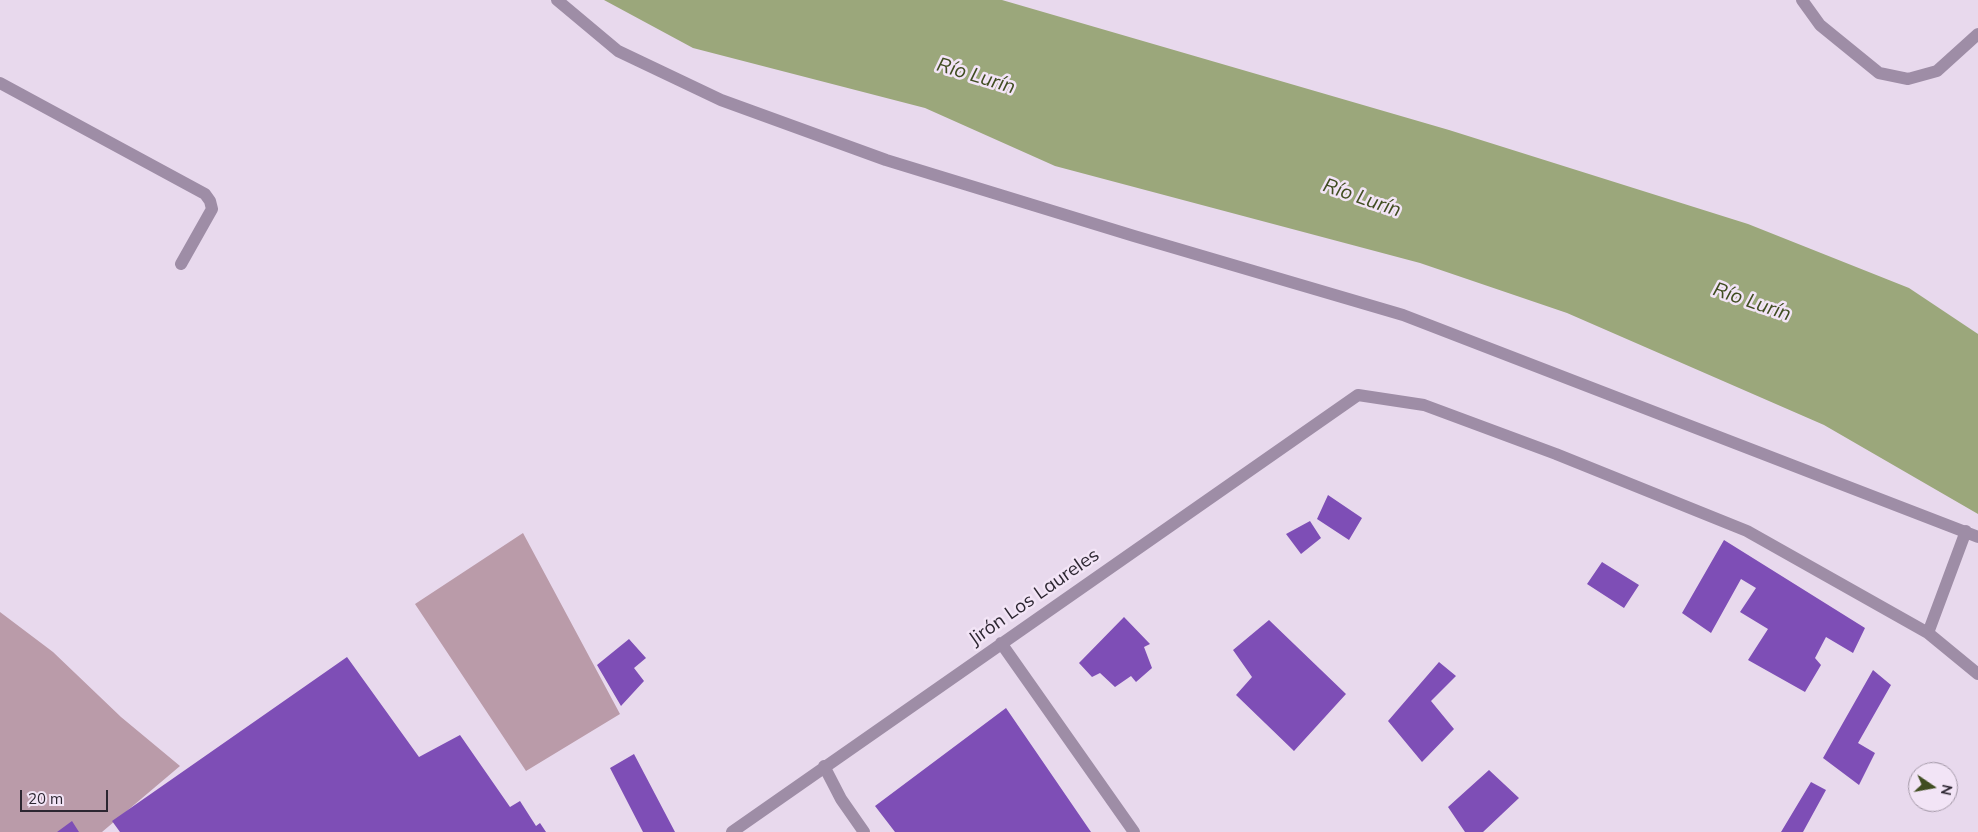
<!DOCTYPE html>
<html>
<head>
<meta charset="utf-8">
<style>
	body { margin:0 }
	#map { position:relative; width:1978px; height:832px; overflow:hidden; background:#e8d9ed; font-family:Mulish,sans-serif }
	canvas { display:block }
	.north { position:absolute; left:1908px; top:762px; width:50px; height:50px; box-sizing:border-box; background:#f2e4f6; border:1px solid #a398a7; border-radius:50%; rotate:102deg; font-size:14px; font-weight:700; line-height:20px; text-align:center; color:#2c2631 }
	.north::after { content:''; display:block; margin:auto; width:18px; height:22px; background:#404d21; clip-path:polygon(50% 0,100% 100%,50% 72%,0 100%) }
	.scale { position:absolute; left:20px; top:790px; width:88px; height:22px; box-sizing:border-box; border:2px solid #2c2631; border-top:0; padding-left:6px; font-size:15px; line-height:18px; white-space:nowrap; color:#2c2631; -webkit-text-stroke:4px #f2e4f6; paint-order:stroke }
</style>
</head>
<body>
<div id="map">
<canvas width="1978" height="832"></canvas>
<div class="north">N</div>
<div class="scale">20 m</div>
</div>
<script>
const ctx = document.querySelector('canvas').getContext('2d');
ctx.lineJoin = 'round';
function fillPath(path, color) { ctx.fillStyle = color; ctx.fill(path, 'evenodd'); }
const shape = rows => new Path2D(rows.map(r => 'M' + r).join(''));
function stroke(path, color, width, dash) { ctx.strokeStyle = color; ctx.lineWidth = width; ctx.lineCap = dash ? 'butt' : 'round'; ctx.setLineDash(dash || []); ctx.stroke(path); }
function drawText(font, color, halo, rows, align = 'center') {
  ctx.font = font + ' Mulish,sans-serif'; ctx.lineWidth = 5; ctx.setLineDash([]); ctx.textBaseline = 'middle'; ctx.strokeStyle = halo; ctx.fillStyle = color; for (const [text, x, y, turn = 0] of rows) {
    ctx.save(); ctx.translate(x, y); ctx.rotate((+turn || 0) * Math.PI / 180); ctx.textAlign = isNaN(turn) ? turn : align; if (halo) ctx.strokeText(text, 0, 0); ctx.fillText(text, 0, 0); ctx.restore();
  }
}
fillPath(shape([
	[523,533,620,714,526,771,415,604],
	[0,612,53,652,121,717,180,766,102,832,0,832]
]), '#ba9ba9');
fillPath(shape([
	[604,0,1002,0,1449,130,1748,224,1909,288,1978,334,1978,514,1824,425,1567,313,1420,263,1055,166,925,108,693,48]
]), '#9ba77b');
fillPath(shape([
	[1328,495,1362,518,1349,540,1317,519],
	[1310,521,1321,538,1301,554,1286,534],
	[1724,540,1865,628,1853,653,1826,637,1815,658,1821,665,1805,692,1748,660,1768,629,1740,612,1756,588,1741,579,1711,633,1682,613],
	[1602,562,1639,585,1624,608,1587,584],
	[1124,617,1150,644,1144,647,1152,668,1136,682,1131,676,1115,687,1100,673,1092,677,1079,663],
	[1269,620,1346,694,1294,751,1236,695,1252,677,1233,650],
	[629,639,646,658,634,668,644,681,621,706,597,665],
	[347,657,419,757,460,735,510,807,520,801,536,826,540,823,546,832,120,832,112,821],
	[1439,662,1456,676,1431,701,1454,729,1422,762,1388,721],
	[1873,670,1891,685,1858,743,1875,753,1859,785,1823,758],
	[1006,708,1091,832,895,832,875,806],
	[634,754,675,832,643,832,610,768],
	[1489,770,1519,798,1483,832,1465,832,1448,807],
	[1811,782,1826,790,1803,832,1781,832],
	[72,821,79,832,57,832]
]), '#7e4eb6');
stroke(shape([
	[557,0,618,51,721,100,886,160,1134,236,1403,315,1978,537],
	[1802,0,1820,25,1879,73,1908,79,1937,71,1978,34],
	[0,83,205,194,210,201,212,209,181,264],
	[1928,633,1966,531],
	[1001,643,1134,832],
	[824,766,841,799,864,832],
	[732,832,1358,395,1424,405,1556,454,1747,531,1928,633,1978,674]
]), '#9e8da6', 12);
drawText('19px', '#2c2631', '#f2e4f6', [
	["Jirón Los Laureles",1034,597,-35]
]);
drawText('italic 20px', '#404d21', '#f2e4f6', [
	["Río Lurín",976,76,17],
	["Río Lurín",1362,198,19],
	["Río Lurín",1752,302,19]
]);
</script>
</body>
</html>
